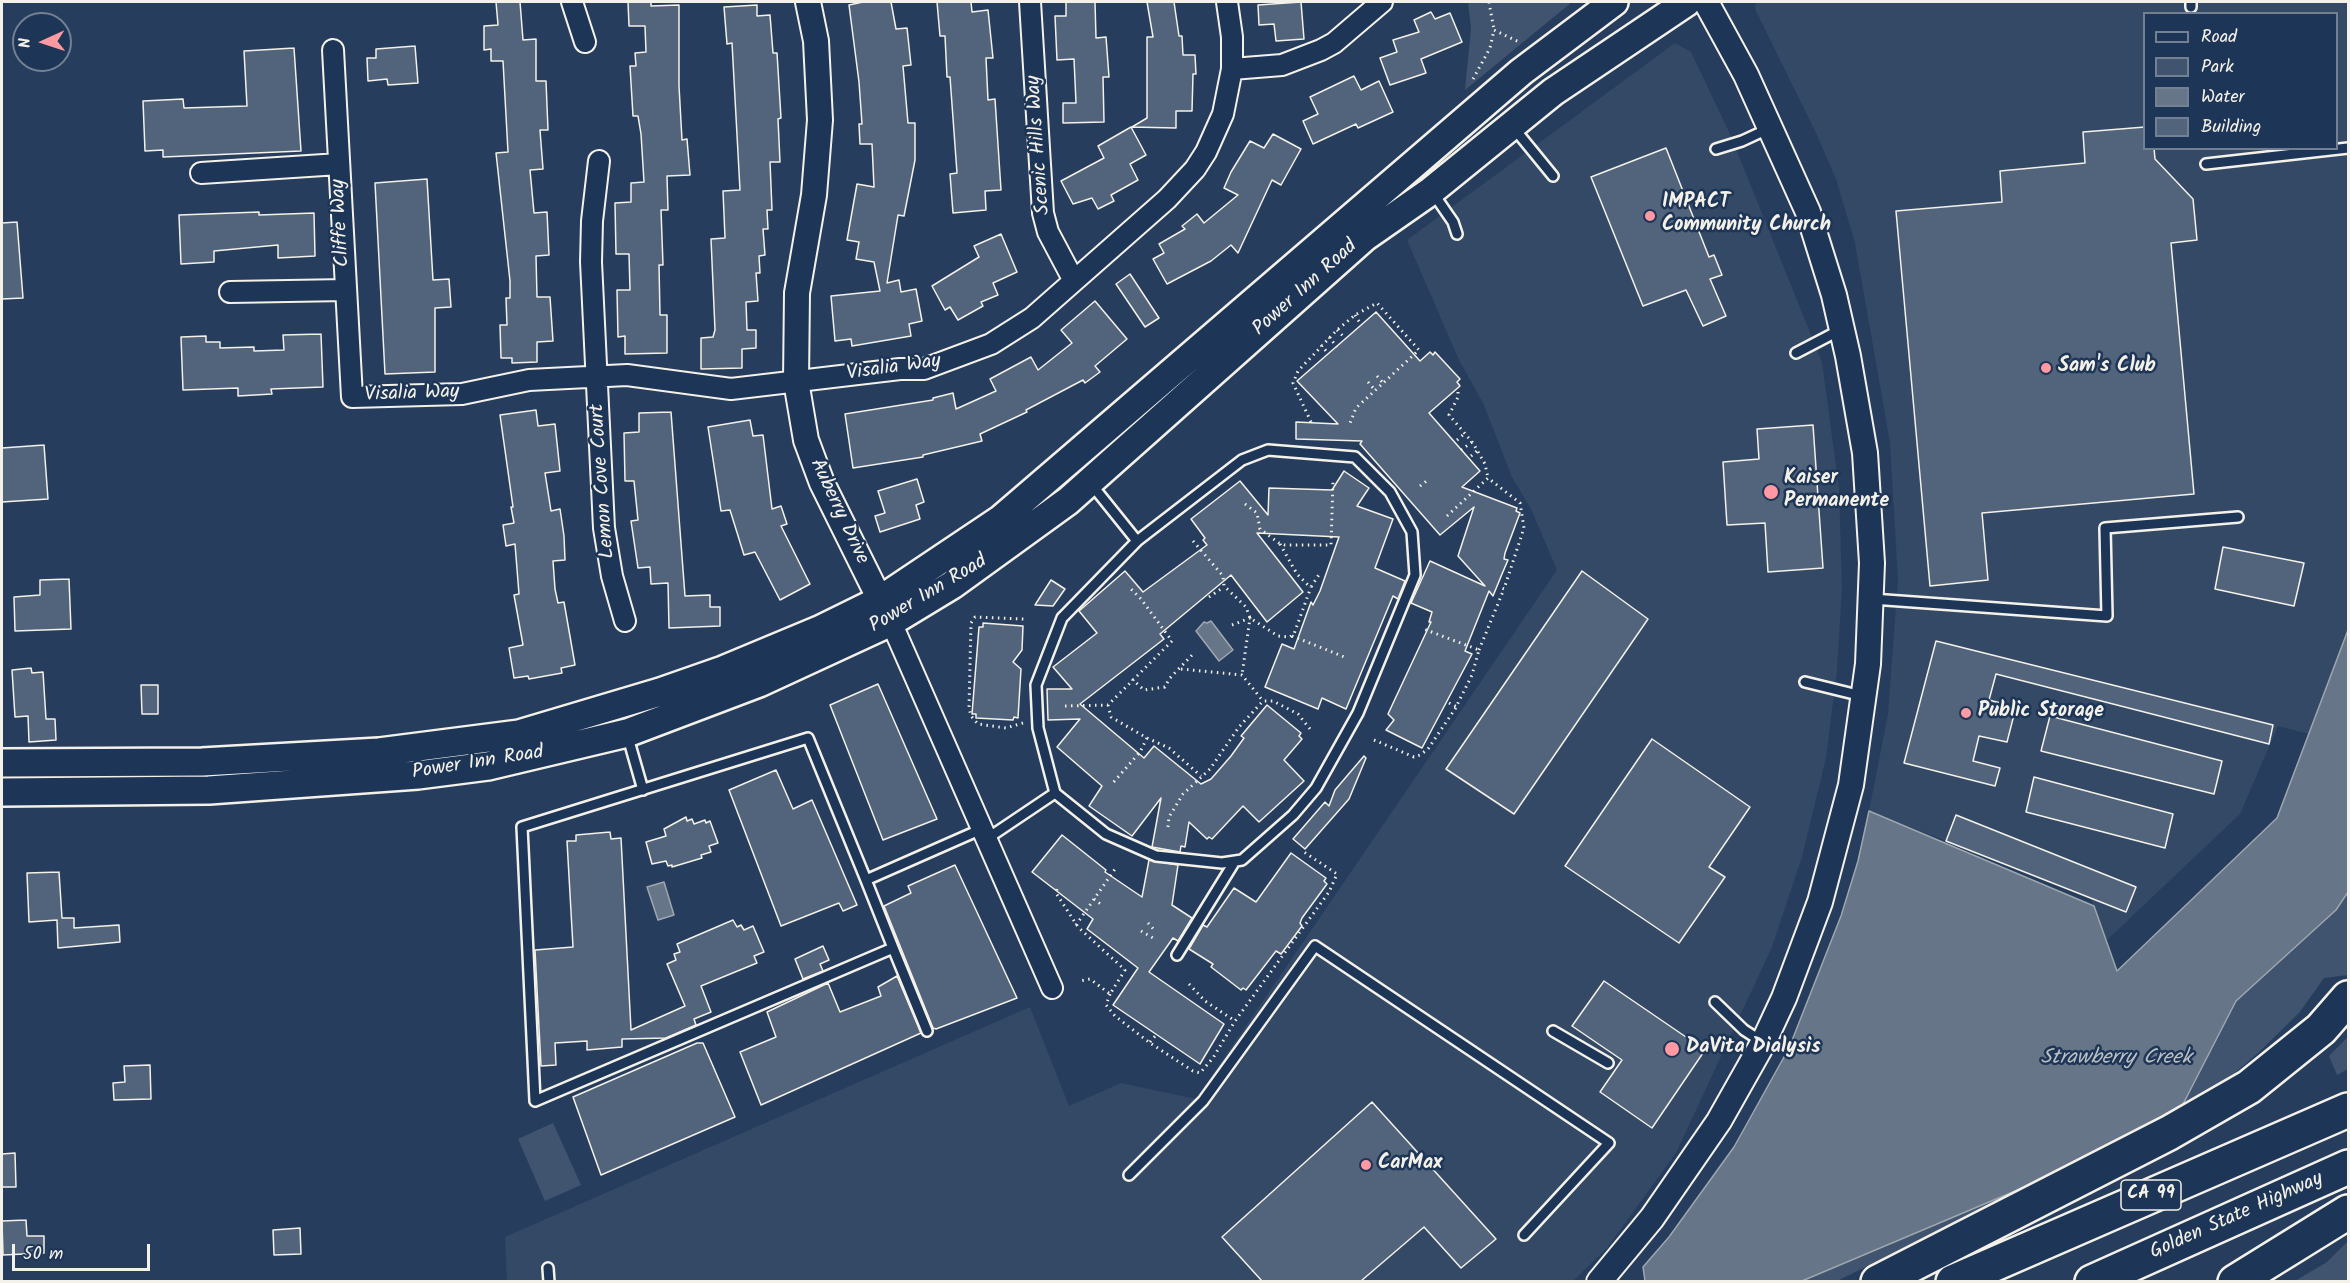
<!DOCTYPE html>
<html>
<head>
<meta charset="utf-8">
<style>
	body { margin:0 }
	#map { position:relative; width:2350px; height:1283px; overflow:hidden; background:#263d5d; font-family:Kalam,sans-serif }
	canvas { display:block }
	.frame { position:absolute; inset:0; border:3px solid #f4f1e8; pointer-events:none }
	.legend { position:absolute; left:2143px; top:12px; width:195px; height:138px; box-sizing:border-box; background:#1d3557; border:2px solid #738091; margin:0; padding:8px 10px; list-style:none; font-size:18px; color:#f4f1e8 }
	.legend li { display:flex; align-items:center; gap:12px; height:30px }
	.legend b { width:30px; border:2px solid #738091 }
	.north { position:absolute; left:12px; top:12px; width:60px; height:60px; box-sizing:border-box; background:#1d3557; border:2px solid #738091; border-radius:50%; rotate:267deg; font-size:16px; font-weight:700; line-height:24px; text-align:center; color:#f4f1e8 }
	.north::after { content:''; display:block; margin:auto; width:21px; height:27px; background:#ff9aa2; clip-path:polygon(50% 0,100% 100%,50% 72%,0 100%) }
	.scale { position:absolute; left:12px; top:1244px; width:138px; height:27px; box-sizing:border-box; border:3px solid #f4f1e8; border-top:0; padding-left:8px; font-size:18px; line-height:21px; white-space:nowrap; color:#f4f1e8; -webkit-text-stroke:4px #1d3557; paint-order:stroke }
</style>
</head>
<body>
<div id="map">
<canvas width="2350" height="1283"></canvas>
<div class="frame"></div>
<ul class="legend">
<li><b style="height:8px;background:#1d3557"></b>Road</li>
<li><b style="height:16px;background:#40546f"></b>Park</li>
<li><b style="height:16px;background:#677588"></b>Water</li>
<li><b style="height:16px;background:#52647b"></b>Building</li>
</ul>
<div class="north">N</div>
<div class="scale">50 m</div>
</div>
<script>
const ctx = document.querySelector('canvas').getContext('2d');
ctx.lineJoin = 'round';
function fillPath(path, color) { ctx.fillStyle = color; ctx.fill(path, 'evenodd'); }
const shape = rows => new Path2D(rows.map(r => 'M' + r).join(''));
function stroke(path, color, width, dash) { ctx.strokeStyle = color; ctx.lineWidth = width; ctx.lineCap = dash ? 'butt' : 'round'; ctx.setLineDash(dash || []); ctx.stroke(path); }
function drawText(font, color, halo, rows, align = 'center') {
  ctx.font = font + ' Kalam,sans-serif'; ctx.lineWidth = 5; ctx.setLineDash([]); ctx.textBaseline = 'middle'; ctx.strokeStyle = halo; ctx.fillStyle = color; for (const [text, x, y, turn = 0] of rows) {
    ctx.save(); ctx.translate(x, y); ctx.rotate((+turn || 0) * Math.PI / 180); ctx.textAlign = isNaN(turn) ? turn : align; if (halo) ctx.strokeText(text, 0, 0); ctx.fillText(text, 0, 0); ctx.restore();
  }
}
fillPath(shape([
	[1756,2,2348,2,2348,630,2309,734,2278,726,2240,814,2107,940,2090,897,1869,811,1888,714,1898,580,1890,443,1855,243,1836,179,1816,133,1755,9],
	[2144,14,2336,14,2336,148,2144,148],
	[1675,43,1691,52,1730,134,1822,362,1839,488,1842,588,1837,670,1826,758,1802,857,1772,947,1676,1153,1607,1248,1573,1281,507,1282,505,1237,1030,1007,1069,1106,1121,1083,1196,1099,1557,570,1531,509,1512,477,1483,403,1459,360,1407,240]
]), '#334966');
fillPath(shape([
	[1468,2,1572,2,1465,90,1471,29],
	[2348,892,2348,975,2324,978,2299,1013,2258,1053,2222,1084,2180,1110,2236,1001,2336,910],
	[2348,1037,2348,1069,2337,1075,2329,1056],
	[553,1123,581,1185,545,1201,518,1139],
	[2053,1175,1837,1281,1802,1282,1980,1204],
	[2348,1241,2348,1281,2295,1281,2327,1262]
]), '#40546f');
const water = shape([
	[1211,621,1233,650,1219,661,1196,631,1204,622,1207,623,1211,621],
	[2348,630,2348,892,2336,910,2236,1001,2180,1110,2053,1175,1802,1281,1645,1281,1643,1267,1669,1237,1734,1147,1789,1048,1841,916,1858,861,1869,811,2094,906,2117,971,2277,818,2348,630],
	[664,882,674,915,658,920,647,887,664,882]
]);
fillPath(water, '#677588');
stroke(water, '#9fa7ae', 1.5);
const building = shape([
	[496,2,520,2,523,40,536,39,536,81,546,81,548,130,540,130,543,169,530,170,534,213,547,212,549,255,536,256,537,297,550,297,553,341,537,342,537,362,512,363,512,358,501,358,500,325,507,325,506,298,510,298,510,281,496,153,508,152,503,61,491,61,491,49,484,50,484,26,498,25,496,2],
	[628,2,651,2,651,6,679,5,679,86,682,140,687,139,690,175,667,176,668,210,661,210,663,265,659,265,660,315,667,315,667,353,625,354,625,336,618,337,617,290,630,290,629,254,616,254,615,203,631,202,631,183,644,182,641,134,638,116,633,116,630,66,636,66,635,53,646,52,645,26,629,26,628,2],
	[863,2,891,2,896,29,907,28,911,65,903,66,908,123,915,123,915,160,904,216,898,215,887,283,899,280,901,292,916,289,922,321,909,324,911,336,852,346,851,339,835,341,831,296,880,291,874,262,856,259,859,242,847,240,857,184,874,187,872,144,860,144,859,124,862,124,859,82,849,5,863,2],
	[937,2,971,2,972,12,988,10,993,58,986,58,988,100,995,99,1001,190,985,191,986,210,953,213,950,174,957,173,950,77,947,77,945,36,940,36,937,2],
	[1066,2,1095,2,1096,38,1106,37,1109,77,1103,77,1104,122,1063,123,1063,103,1076,103,1074,59,1057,60,1055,16,1066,16,1066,2],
	[1147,2,1174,2,1179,36,1182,36,1183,55,1195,55,1196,74,1193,74,1192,111,1176,111,1176,128,1132,127,1147,118,1147,37,1153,37,1147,2],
	[1301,2,1304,39,1276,41,1274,24,1259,25,1258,5,1301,2],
	[757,5,757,16,770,15,773,53,777,53,781,118,778,119,780,162,770,162,772,210,767,210,768,229,763,229,765,255,759,256,760,273,756,273,758,301,746,302,747,330,756,330,756,348,742,349,742,368,701,369,701,338,713,337,715,330,711,239,725,238,723,191,740,190,732,43,727,44,724,7,757,5],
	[1431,12,1435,19,1450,13,1462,42,1421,59,1426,73,1390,85,1380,58,1397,52,1393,40,1419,32,1414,20,1431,12],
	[415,46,418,83,388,85,387,79,368,81,367,58,376,58,376,49,415,46],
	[294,48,301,151,163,157,163,150,145,151,143,101,183,99,184,108,247,106,244,51,294,48],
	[1354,76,1361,90,1379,81,1393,112,1358,128,1356,124,1313,144,1303,121,1318,114,1310,97,1354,76],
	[1131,127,1146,155,1130,164,1138,180,1111,195,1114,201,1098,209,1092,198,1073,204,1061,181,1104,158,1098,146,1131,127],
	[2145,127,2145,148,2154,148,2155,159,2193,199,2197,240,2171,243,2194,494,1982,513,1988,580,1930,586,1896,211,2002,202,2000,171,2085,163,2083,132,2145,127],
	[1273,134,1301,149,1281,185,1272,180,1238,253,1231,245,1211,261,1167,284,1153,259,1164,253,1159,244,1185,229,1182,226,1197,214,1204,223,1238,195,1224,188,1231,172,1250,141,1264,148,1273,134],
	[1666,148,1709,257,1714,255,1722,275,1710,279,1726,316,1703,326,1686,290,1643,306,1591,177,1666,148],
	[427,179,433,280,449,279,451,307,435,308,435,372,385,374,375,183,427,179],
	[259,212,259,215,314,213,315,256,278,258,278,245,214,251,214,262,181,264,179,215,259,212],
	[17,222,23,298,2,299,2,223,17,222],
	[1001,234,1017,272,993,283,998,295,981,302,983,306,958,320,950,307,945,310,932,286,979,257,974,246,1001,234],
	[1130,274,1159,318,1145,327,1116,284,1130,274],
	[1095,301,1127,339,1095,366,1100,372,1085,383,1083,380,1026,410,1027,412,980,434,982,441,923,455,923,457,853,468,845,414,933,400,933,398,953,393,956,409,996,391,990,379,1031,357,1038,370,1072,343,1061,330,1095,301],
	[1376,312,1420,361,1430,352,1433,355,1435,352,1460,379,1457,382,1460,386,1429,413,1480,471,1462,487,1517,508,1516,511,1520,513,1505,553,1504,559,1508,560,1502,574,1493,596,1489,591,1465,651,1472,654,1422,748,1386,730,1394,720,1388,714,1431,622,1429,622,1432,612,1411,603,1430,561,1485,586,1458,556,1474,507,1440,535,1360,444,1362,441,1296,439,1296,422,1338,424,1297,381,1376,312],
	[321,334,323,387,271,389,272,394,238,396,238,388,183,390,181,337,206,336,206,342,220,342,220,348,254,347,254,351,284,350,283,335,321,334],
	[536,410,538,426,555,424,560,471,545,473,551,511,560,509,564,536,565,560,553,561,555,589,558,603,564,602,575,665,561,668,562,673,529,679,528,676,514,678,509,648,523,645,514,595,519,594,515,544,506,546,503,525,514,523,511,507,513,507,500,415,536,410],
	[671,412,685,596,710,595,710,607,720,607,720,626,669,628,668,583,651,584,650,567,638,568,631,521,638,520,634,481,625,481,624,433,639,432,639,413,671,412],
	[750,420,753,436,763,435,772,509,781,506,787,524,781,526,810,584,780,600,755,552,744,555,730,510,721,511,708,427,750,420],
	[1813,425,1823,568,1768,572,1765,523,1727,525,1723,462,1759,459,1757,429,1813,425],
	[44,445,48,499,2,502,2,448,44,445],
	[1344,471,1369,488,1357,506,1393,519,1375,568,1405,581,1398,599,1393,596,1346,709,1322,698,1318,709,1265,687,1282,644,1294,649,1311,602,1313,605,1320,591,1339,537,1257,533,1303,592,1267,622,1231,575,1160,634,1164,639,1080,704,1144,758,1154,746,1201,784,1211,779,1231,756,1244,738,1241,736,1267,705,1301,733,1299,736,1302,739,1284,760,1304,781,1259,822,1243,806,1212,839,1209,837,1207,839,1189,822,1185,847,1181,846,1180,852,1152,847,1161,798,1132,836,1089,806,1102,786,1057,747,1080,719,1048,720,1047,689,1072,689,1053,667,1097,633,1079,611,1125,571,1143,592,1207,545,1203,540,1205,538,1191,519,1240,481,1268,515,1269,488,1332,490,1344,471],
	[917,479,924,502,916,505,920,519,880,532,875,516,885,513,878,491,917,479],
	[2223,547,2304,563,2294,606,2215,589,2223,547],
	[1582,571,1648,619,1514,814,1446,769,1582,571],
	[69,579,71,629,15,631,14,597,40,595,40,580,69,579],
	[1051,580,1065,589,1053,606,1035,605,1051,580],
	[983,623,1023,626,1022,650,1013,662,1021,669,1018,718,1014,717,1013,720,976,718,976,714,972,714,979,627,983,627,983,623],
	[1936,641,2273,725,2269,744,1996,674,1989,700,2016,707,2007,742,1979,736,1973,761,2000,768,1995,786,1904,763,1936,641],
	[31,668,32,673,43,672,46,719,55,719,56,740,29,742,28,716,15,717,12,670,31,668],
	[878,684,937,819,883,840,830,705,878,684],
	[141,685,158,685,158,714,142,714,141,685],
	[2050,716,2222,761,2214,794,2041,751,2050,716],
	[1652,739,1750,807,1709,867,1725,877,1679,943,1565,866,1652,739],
	[1364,756,1366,758,1349,799,1305,849,1293,839,1325,802,1329,806,1335,790,1364,756],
	[776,770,793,809,812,800,857,905,843,911,839,903,781,926,729,790,776,770],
	[2034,777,2173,814,2165,848,2026,812,2034,777],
	[1956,815,2136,887,2126,912,1946,841,1956,815],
	[686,817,687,821,692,819,694,824,705,820,706,823,710,821,718,843,709,846,711,852,701,855,702,858,672,867,672,865,668,866,666,861,652,864,646,842,666,836,664,829,686,817],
	[610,832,611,839,621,838,631,1030,685,1006,667,964,676,960,674,954,680,952,677,944,733,920,737,927,741,925,744,930,753,926,764,952,754,956,757,963,701,986,711,1012,694,1019,696,1025,666,1038,622,1039,622,1047,587,1050,587,1041,555,1043,556,1065,541,1066,535,950,573,947,567,841,576,841,576,835,610,832],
	[1062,835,1106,870,1105,872,1142,897,1149,860,1178,865,1172,905,1192,918,1178,941,1173,938,1149,972,1224,1024,1200,1064,1113,1005,1138,968,1087,929,1093,919,1032,872,1062,835],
	[1291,853,1326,878,1324,881,1327,884,1302,918,1300,923,1302,926,1281,954,1276,951,1246,990,1243,988,1241,990,1211,967,1213,964,1189,949,1203,925,1207,927,1234,888,1256,902,1291,853],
	[955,865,1017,998,936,1029,933,1028,884,906,911,893,908,886,955,865],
	[59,872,62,918,74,918,74,928,119,925,120,942,58,948,57,920,29,922,27,873,59,872],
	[823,946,829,960,820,964,823,971,803,979,795,959,823,946],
	[897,976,921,1033,761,1105,740,1052,776,1037,767,1012,828,983,840,1012,881,996,878,987,897,976],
	[1604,981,1705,1050,1652,1128,1600,1092,1622,1060,1572,1026,1604,981],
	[697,1043,703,1043,735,1117,601,1175,573,1097,697,1043],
	[150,1065,151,1099,114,1100,113,1083,125,1082,124,1066,150,1065],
	[1372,1102,1496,1239,1461,1268,1424,1227,1361,1281,1262,1281,1222,1237,1372,1102],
	[15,1153,16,1187,2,1187,2,1154,15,1153],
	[26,1220,27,1236,44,1236,44,1253,3,1255,2,1221,26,1220],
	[300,1228,301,1254,274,1255,273,1230,300,1228]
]);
fillPath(building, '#52647b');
stroke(building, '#f4f1e8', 1.5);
const service = shape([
	[2191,2,2191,7],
	[1513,127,1553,176],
	[1716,149,1742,141,1770,128],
	[2206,164,2348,148],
	[1433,193,1453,222,1457,234],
	[1796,353,1842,329],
	[1092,485,1137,541,1062,618,1036,685,1038,728,1055,793,1106,834,1156,856,1222,863,1242,860,1293,815,1316,788,1358,713,1415,575,1412,532,1390,492,1355,457,1268,450,1242,460,1137,541],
	[1872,599,2107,616,2105,528,2238,517],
	[1805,682,1862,696],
	[627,734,643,790],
	[988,838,1055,793],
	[866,880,984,828],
	[893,948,535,1101,522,827,808,738,866,880,893,948,927,1031],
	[1177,955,1235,861],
	[1715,1002,1744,1030,1761,1041],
	[1553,1031,1608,1063],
	[1129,1175,1203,1101,1315,946,1609,1143,1524,1235],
	[548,1268,549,1282]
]);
const minor = shape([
	[572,2,585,42],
	[1030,2,1043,213,1048,232,1074,281],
	[333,50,352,397,462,394,529,380,627,375,731,389,900,369,924,369,991,344,1032,318,1167,199,1195,169,1206,152,1223,114,1232,69,1232,37,1227,2],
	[1232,69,1282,65,1321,50,1334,43,1382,2],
	[599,161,592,221,591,262,604,528,612,576,625,621],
	[201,173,339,164],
	[230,292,346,290],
	[891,622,1052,988]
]);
const tertiary = shape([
	[808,2,816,41,820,120,814,195,797,293,796,381,806,440,822,483,888,616],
	[1599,1282,1652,1218,1719,1121,1763,1043,1784,998,1820,902,1851,785,1868,664,1872,563,1865,453,1848,356,1834,295,1808,212,1746,75,1706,2]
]);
const secondary = shape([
	[2,763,202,762,379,752,519,734,660,692,723,670,819,630,880,600,1001,519,1521,72,1614,2],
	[2,792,209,790,418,775,488,766,627,733,759,683,891,622,952,585,1068,501,1365,237,1431,191,1553,92,1687,2]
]);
const motorway = shape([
	[1878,1282,2169,1133,2249,1087,2321,1029,2348,998],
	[1953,1282,2348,1110],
	[2092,1282,2348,1167],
	[2235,1282,2348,1212]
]);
stroke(service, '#f4f1e8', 14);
stroke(minor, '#f4f1e8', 24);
stroke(tertiary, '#f4f1e8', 28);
stroke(secondary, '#f4f1e8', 32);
stroke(motorway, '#f4f1e8', 38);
stroke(shape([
	[1489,2,1494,30],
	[1473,79,1490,48,1494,30,1519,42],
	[1355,315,1360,323],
	[1337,330,1344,337],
	[1329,337,1337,347],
	[1321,345,1327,352],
	[1377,376,1383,383],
	[1368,382,1374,389],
	[1458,392,1458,397,1449,415,1473,443,1485,464,1488,478],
	[1311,422,1293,383,1298,371,1337,330,1355,315,1377,303,1419,350,1356,408,1350,423],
	[1457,440,1464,434],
	[1461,450,1472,442],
	[1471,456,1478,450],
	[1420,486,1428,480],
	[1245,504,1257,513,1260,529,1279,543,1285,545,1331,545,1333,481],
	[1447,516,1488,478,1520,503,1524,528,1504,589],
	[1193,541,1223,576,1224,586,1246,607,1250,618,1278,636,1290,637,1294,634,1311,587],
	[1280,544,1297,574,1308,585,1311,587,1320,573],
	[1209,597,1224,587],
	[1232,625,1250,618,1242,675],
	[1292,636,1347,658],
	[1479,650,1504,589,1499,587],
	[1181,669,1242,675,1263,701],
	[1132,679,1144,690,1165,687,1169,679,1195,652],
	[1449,703,1457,707],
	[1108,705,1111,717,1147,738,1140,752,1112,784],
	[1065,706,1108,705,1172,641,1141,599,1131,589],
	[1023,723,1006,728,978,724,971,716,969,708,971,623,975,617,1024,619],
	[1147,738,1169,748,1201,776],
	[1374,740,1414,757,1420,755,1428,749,1455,709,1472,675,1479,650,1421,628],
	[1168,827,1169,817,1183,794,1210,769,1239,727,1263,701,1273,701,1298,714,1310,729],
	[1057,889,1056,893,1078,927,1125,970,1110,994,1090,979,1080,981],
	[1094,899,1103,906],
	[1148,923,1156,932],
	[1076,925,1115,869],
	[1141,931,1153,938],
	[1189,984,1205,1001,1235,1021,1329,892,1337,874,1304,852],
	[1110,994,1106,1005,1115,1016,1150,1043,1193,1071,1200,1073,1213,1058,1235,1021],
	[1150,1042,1157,1034]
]), '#f4f1e8', 3, [1.5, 4.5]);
stroke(service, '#1d3557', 9);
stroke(minor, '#1d3557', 20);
stroke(tertiary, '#1d3557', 24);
stroke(secondary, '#1d3557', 27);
stroke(motorway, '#1d3557', 33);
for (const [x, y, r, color] of [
	[1650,216,6,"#ff9aa2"],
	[2046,368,6,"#ff9aa2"],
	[1771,492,8,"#ff9aa2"],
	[1966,713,6,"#ff9aa2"],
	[1672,1049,8,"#ff9aa2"],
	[1366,1165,6,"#ff9aa2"]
]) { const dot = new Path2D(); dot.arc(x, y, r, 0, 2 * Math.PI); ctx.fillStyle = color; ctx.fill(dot); stroke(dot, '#1d3557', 2); }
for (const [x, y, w] of [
	[2151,1195,60]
]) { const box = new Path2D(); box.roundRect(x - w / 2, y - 15, w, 30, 4.5); ctx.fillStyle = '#1d3557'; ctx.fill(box); stroke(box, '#f4f1e8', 1.5); }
drawText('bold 18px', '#f4f1e8', null, [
	["CA 99",2151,1195]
]);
drawText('20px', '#f4f1e8', '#1d3557', [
	["Scenic Hills Way",1040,145,-94],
	["Cliffe Way",342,223,-93],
	["Power Inn Road",1306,289,-42],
	["Visalia Way",894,369,-8],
	["Visalia Way",412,395,-2],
	["Lemon Cove Court",604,481,-94],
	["Auberry Drive",838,512,65],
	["Power Inn Road",929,595,-31],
	["Power Inn Road",478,764,-9],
	["Golden State Highway",2237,1217,-24]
]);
drawText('bold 20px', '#f4f1e8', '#1d3557', [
	["IMPACT",1662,204],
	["Community Church",1662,227],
	["Sam's Club",2058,368],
	["Kaiser",1784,480],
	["Permanente",1784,503],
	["Public Storage",1978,713],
	["DaVita Dialysis",1686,1049],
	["CarMax",1378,1165]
], 'left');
drawText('italic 21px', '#bcbfc2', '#1d3557', [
	["Strawberry Creek",2116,1059]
]);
</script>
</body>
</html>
